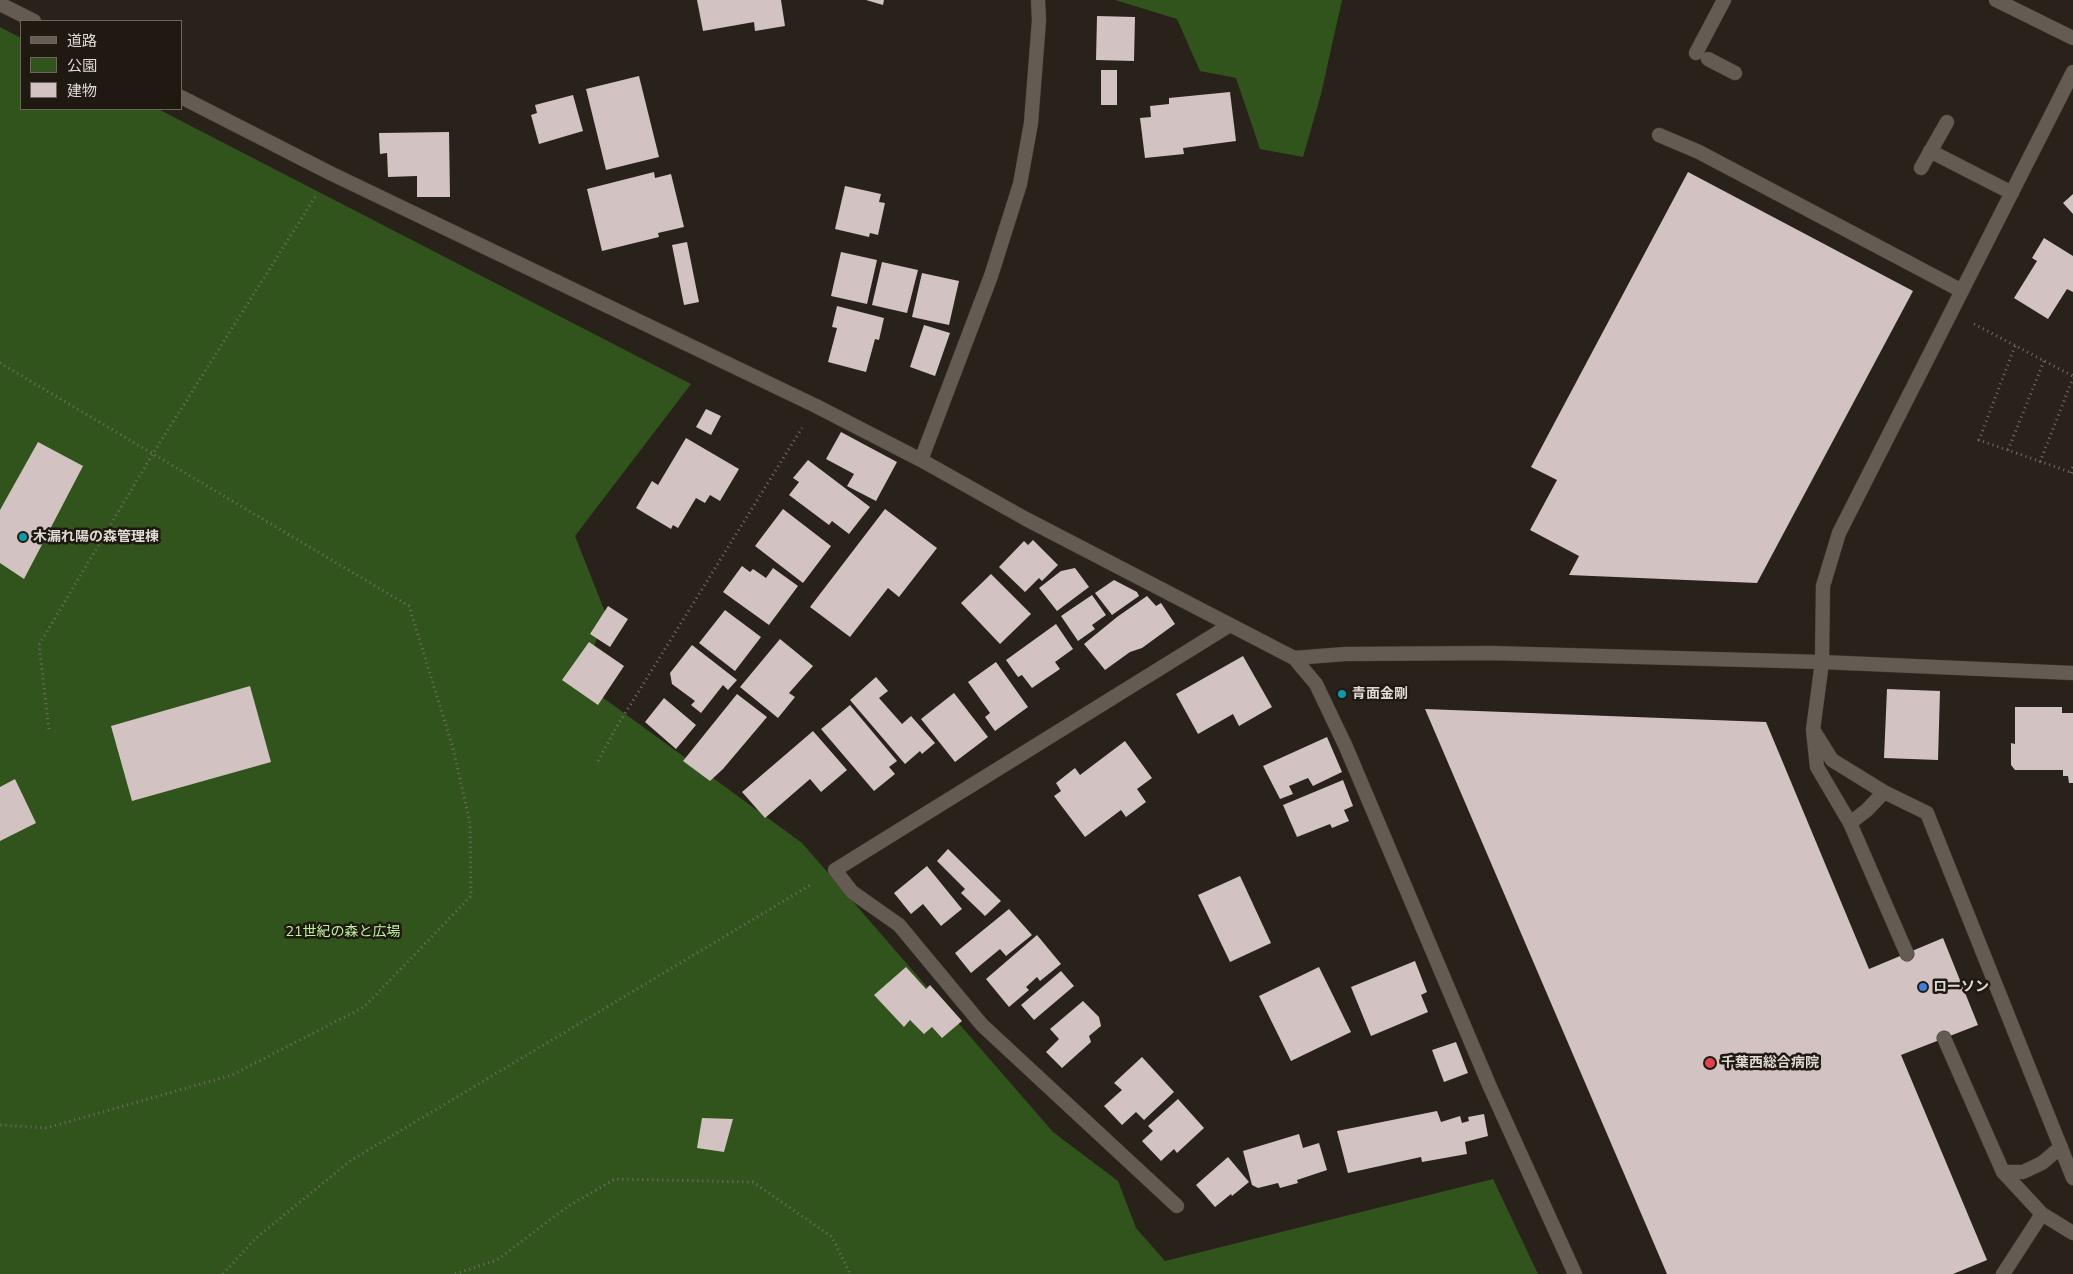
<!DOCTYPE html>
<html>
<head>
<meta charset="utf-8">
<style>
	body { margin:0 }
	#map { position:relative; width:2073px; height:1274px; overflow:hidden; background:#29221a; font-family:Mulish,"Noto Sans JP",sans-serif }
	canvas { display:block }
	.legend { position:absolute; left:20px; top:20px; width:162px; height:90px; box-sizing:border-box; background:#201911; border:1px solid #6c665f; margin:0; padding:6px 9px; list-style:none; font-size:15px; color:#dfdad5 }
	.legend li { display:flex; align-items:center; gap:10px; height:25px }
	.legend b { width:25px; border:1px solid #6c665f }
</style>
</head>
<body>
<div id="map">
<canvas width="2073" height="1274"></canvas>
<ul class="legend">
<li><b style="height:6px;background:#645c53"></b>道路</li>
<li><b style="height:14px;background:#31541c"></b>公園</li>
<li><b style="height:14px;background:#d2c2c1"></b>建物</li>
</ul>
</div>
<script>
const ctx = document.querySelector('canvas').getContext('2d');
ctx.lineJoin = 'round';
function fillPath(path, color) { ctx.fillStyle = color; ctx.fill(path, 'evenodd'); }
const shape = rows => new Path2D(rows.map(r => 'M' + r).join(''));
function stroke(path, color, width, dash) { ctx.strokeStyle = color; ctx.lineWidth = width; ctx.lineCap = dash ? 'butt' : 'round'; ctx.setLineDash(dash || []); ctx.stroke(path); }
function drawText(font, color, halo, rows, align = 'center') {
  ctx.font = font + ' Mulish,"Noto Sans JP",sans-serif'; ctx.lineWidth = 5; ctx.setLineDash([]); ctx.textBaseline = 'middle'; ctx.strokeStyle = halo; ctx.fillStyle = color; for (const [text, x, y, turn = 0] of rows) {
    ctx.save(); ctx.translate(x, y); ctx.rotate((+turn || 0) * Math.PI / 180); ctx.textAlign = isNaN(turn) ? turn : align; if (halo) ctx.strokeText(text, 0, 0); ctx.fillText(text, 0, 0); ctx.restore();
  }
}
fillPath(shape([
	[1115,0,1342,0,1321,94,1303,157,1260,149,1236,78,1200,71,1177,19],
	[0,27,21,38,21,109,158,109,691,384,575,536,605,612,583,683,802,843,1053,1132,1118,1181,1136,1228,1165,1261,1493,1179,1538,1274,0,1274]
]), '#31541c');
fillPath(shape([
	[697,0,781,0,785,26,755,31,754,22,703,31],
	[866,0,884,0,883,5],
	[1097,16,1135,17,1134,61,1096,60],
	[1101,70,1117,70,1117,105,1101,105],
	[639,76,659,157,606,170,586,89],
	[1230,92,1236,141,1183,148,1184,154,1145,158,1140,118,1151,117,1150,106,1169,104,1169,98],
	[573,95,583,131,539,144,531,115,537,113,535,105],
	[449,132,450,197,417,197,417,176,388,177,387,153,380,154,379,133],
	[654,172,655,178,671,174,684,227,658,233,659,237,602,251,587,189],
	[1688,172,1913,291,1757,583,1569,575,1579,556,1530,530,1557,480,1531,467],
	[845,186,881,194,879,202,885,203,878,235,870,233,869,237,835,229],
	[2073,194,2073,214,2063,203],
	[2044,238,2073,256,2073,292,2067,289,2048,319,2014,298,2037,261,2032,258],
	[687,242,699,302,684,305,672,245],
	[841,252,877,260,867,304,831,296],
	[882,262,918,270,907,313,872,305],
	[922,273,959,281,949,325,912,317],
	[837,306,884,318,879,340,875,339,866,372,828,362,837,328,832,327],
	[924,325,950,333,935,376,910,367],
	[706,409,721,416,711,435,696,427],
	[841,432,897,462,876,501,847,486,854,474,826,459],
	[686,438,739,469,720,501,710,495,705,503,696,498,678,528,673,525,671,529,636,508,652,481,658,485],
	[38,442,83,466,24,579,0,563,0,510],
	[808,460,870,507,849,534,832,521,829,525,789,495,799,482,793,478],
	[783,509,831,546,803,583,755,546],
	[885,509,937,548,899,597,888,588,850,637,810,607],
	[1033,540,1058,565,1042,581,1039,578,1025,592,999,567,1024,541,1028,545],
	[742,566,750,572,753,569,766,578,773,568,798,586,769,625,723,592],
	[1075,568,1089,587,1057,611,1039,588,1061,571],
	[991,574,1031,614,1000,644,961,603],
	[1114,580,1137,592,1139,596,1112,615,1095,593],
	[1092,595,1106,615,1092,625,1095,629,1078,641,1061,616],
	[1147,596,1156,606,1161,603,1175,624,1142,648,1130,652,1105,670,1084,644,1117,617],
	[608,606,628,619,610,647,590,634],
	[725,610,761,637,735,671,699,643],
	[1056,624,1073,649,1055,662,1060,669,1032,688,1022,675,1018,677,1006,660],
	[780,639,813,666,789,693,795,697,778,718,740,687],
	[589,642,624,666,598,705,562,680],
	[692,645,737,680,728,690,723,685,701,713,691,705,695,701,672,684,670,673],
	[1243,656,1272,707,1239,726,1233,714,1198,734,1176,694],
	[996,662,1028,707,995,731,985,717,990,713,968,682],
	[876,677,888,691,879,698,902,724,911,716,935,743,922,754,920,751,905,764,850,700],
	[250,686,271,762,132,801,111,726],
	[1887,689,1940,691,1938,760,1884,758],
	[954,693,988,737,955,762,921,719],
	[737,694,767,717,723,769,710,781,683,761],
	[664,698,696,725,676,749,645,722],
	[850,705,897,761,889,767,895,774,874,791,821,729],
	[2015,707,2062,707,2062,713,2073,713,2073,783,2069,783,2068,776,2063,776,2063,770,2015,770,2011,765,2011,743,2015,744],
	[1425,709,1766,722,1869,969,1943,938,1978,1025,1901,1055,1987,1260,1953,1274,1667,1274],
	[813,731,847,770,821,792,810,779,765,818,742,792],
	[1327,737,1342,772,1313,786,1308,778,1289,786,1293,794,1280,799,1263,766],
	[1125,741,1152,778,1137,789,1146,802,1126,817,1121,810,1085,837,1054,796,1061,791,1056,783,1075,768,1080,775],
	[15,779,36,823,0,841,0,787],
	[1343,780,1353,806,1344,810,1349,821,1332,828,1330,824,1297,837,1283,805],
	[948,849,1001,901,985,916,961,893,965,889,937,861],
	[927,866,962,909,941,926,923,904,911,914,894,893],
	[1240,876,1271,943,1230,962,1198,895],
	[1009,909,1032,935,1006,956,1000,949,971,973,955,953],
	[1037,935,1061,964,1040,981,1037,977,1026,987,1029,990,1009,1007,986,979],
	[1415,961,1427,992,1421,995,1428,1012,1371,1036,1351,987],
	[906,967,926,989,930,985,962,1021,942,1038,932,1027,924,1034,910,1020,904,1027,874,995],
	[1319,967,1351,1032,1291,1061,1259,996],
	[1061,971,1074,986,1034,1020,1021,1005],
	[1083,1001,1099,1017,1101,1026,1089,1036,1091,1042,1062,1068,1046,1052,1059,1039,1050,1029],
	[1456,1042,1468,1073,1444,1082,1432,1050],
	[1142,1057,1174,1092,1144,1120,1136,1112,1122,1125,1104,1106,1122,1090,1114,1083],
	[1178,1099,1204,1128,1177,1153,1174,1149,1161,1161,1142,1141,1153,1131,1148,1126],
	[1437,1111,1441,1122,1460,1116,1462,1123,1469,1121,1468,1117,1484,1114,1488,1136,1465,1142,1467,1154,1422,1162,1421,1157,1348,1173,1337,1131],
	[702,1118,733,1119,724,1152,697,1148],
	[1299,1134,1303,1148,1319,1143,1327,1170,1297,1180,1298,1183,1280,1188,1278,1183,1258,1188,1252,1185,1243,1151],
	[1228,1157,1249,1182,1232,1196,1231,1194,1215,1207,1196,1185]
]), '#d2c2c1');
const service = shape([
	[1696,53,1724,0],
	[1708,59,1735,73],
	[1659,135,1699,152,1962,291],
	[1930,151,2012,193],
	[1921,168,1947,122],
	[1815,733,1832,760,1884,792,1927,813,2073,1178],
	[1850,823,1867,810,1884,792],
	[1907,954,1850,823,1817,767,1813,730,1822,662,1823,586,1839,533,2073,72],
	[1944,1038,2003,1172,2042,1214,2073,1233],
	[2003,1172,2023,1172,2042,1163,2061,1147],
	[2003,1274,2042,1214]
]);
const minor = shape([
	[0,4,34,21],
	[181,97,330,173,816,406,921,460,1026,519,1294,658,1316,684,1346,747,1490,1087,1575,1274],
	[921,460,991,276,1020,184,1031,123,1039,20,1038,0],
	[1294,658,1345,654,1491,653,1822,662,2073,673],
	[1177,1206,982,1025,899,925,852,892,835,870,1230,625]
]);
const tertiary = shape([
	[1996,0,2073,38]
]);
stroke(service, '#433d37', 15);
stroke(minor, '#433d37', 15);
stroke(tertiary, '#433d37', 15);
stroke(shape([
	[1974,324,2073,376],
	[2015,346,1979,440,2073,473],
	[0,363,409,606,453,748,470,823,471,896,364,1007,232,1075,47,1128,0,1125],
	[2008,450,2044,361],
	[2040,462,2073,378],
	[2071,473,2073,467],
	[49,729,39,645,152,455,317,194],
	[598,761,616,728,802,428],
	[223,1274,256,1238,350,1161,812,884],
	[455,1274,497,1260,567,1207,615,1179,753,1182,832,1237,850,1274]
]), '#746e67', 3, [1, 4]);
stroke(service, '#645c53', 14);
stroke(minor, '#645c53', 14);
stroke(tertiary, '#645c53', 14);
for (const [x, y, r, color] of [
	[23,537,5,"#0f9aa8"],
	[1342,694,5,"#0f9aa8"],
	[1923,987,5,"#3f7fe0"],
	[1710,1063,6,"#e0444e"]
]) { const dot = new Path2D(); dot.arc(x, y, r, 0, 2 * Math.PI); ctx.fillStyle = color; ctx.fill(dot); stroke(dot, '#201911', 2); }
drawText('bold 14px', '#dfdad5', '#201911', [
	["木漏れ陽の森管理棟",33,537],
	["青面金剛",1352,694],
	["ローソン",1933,987],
	["千葉西総合病院",1721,1063]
], 'left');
drawText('14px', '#bbf39e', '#201911', [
	["21世紀の森と広場",343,932]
]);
</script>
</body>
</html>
